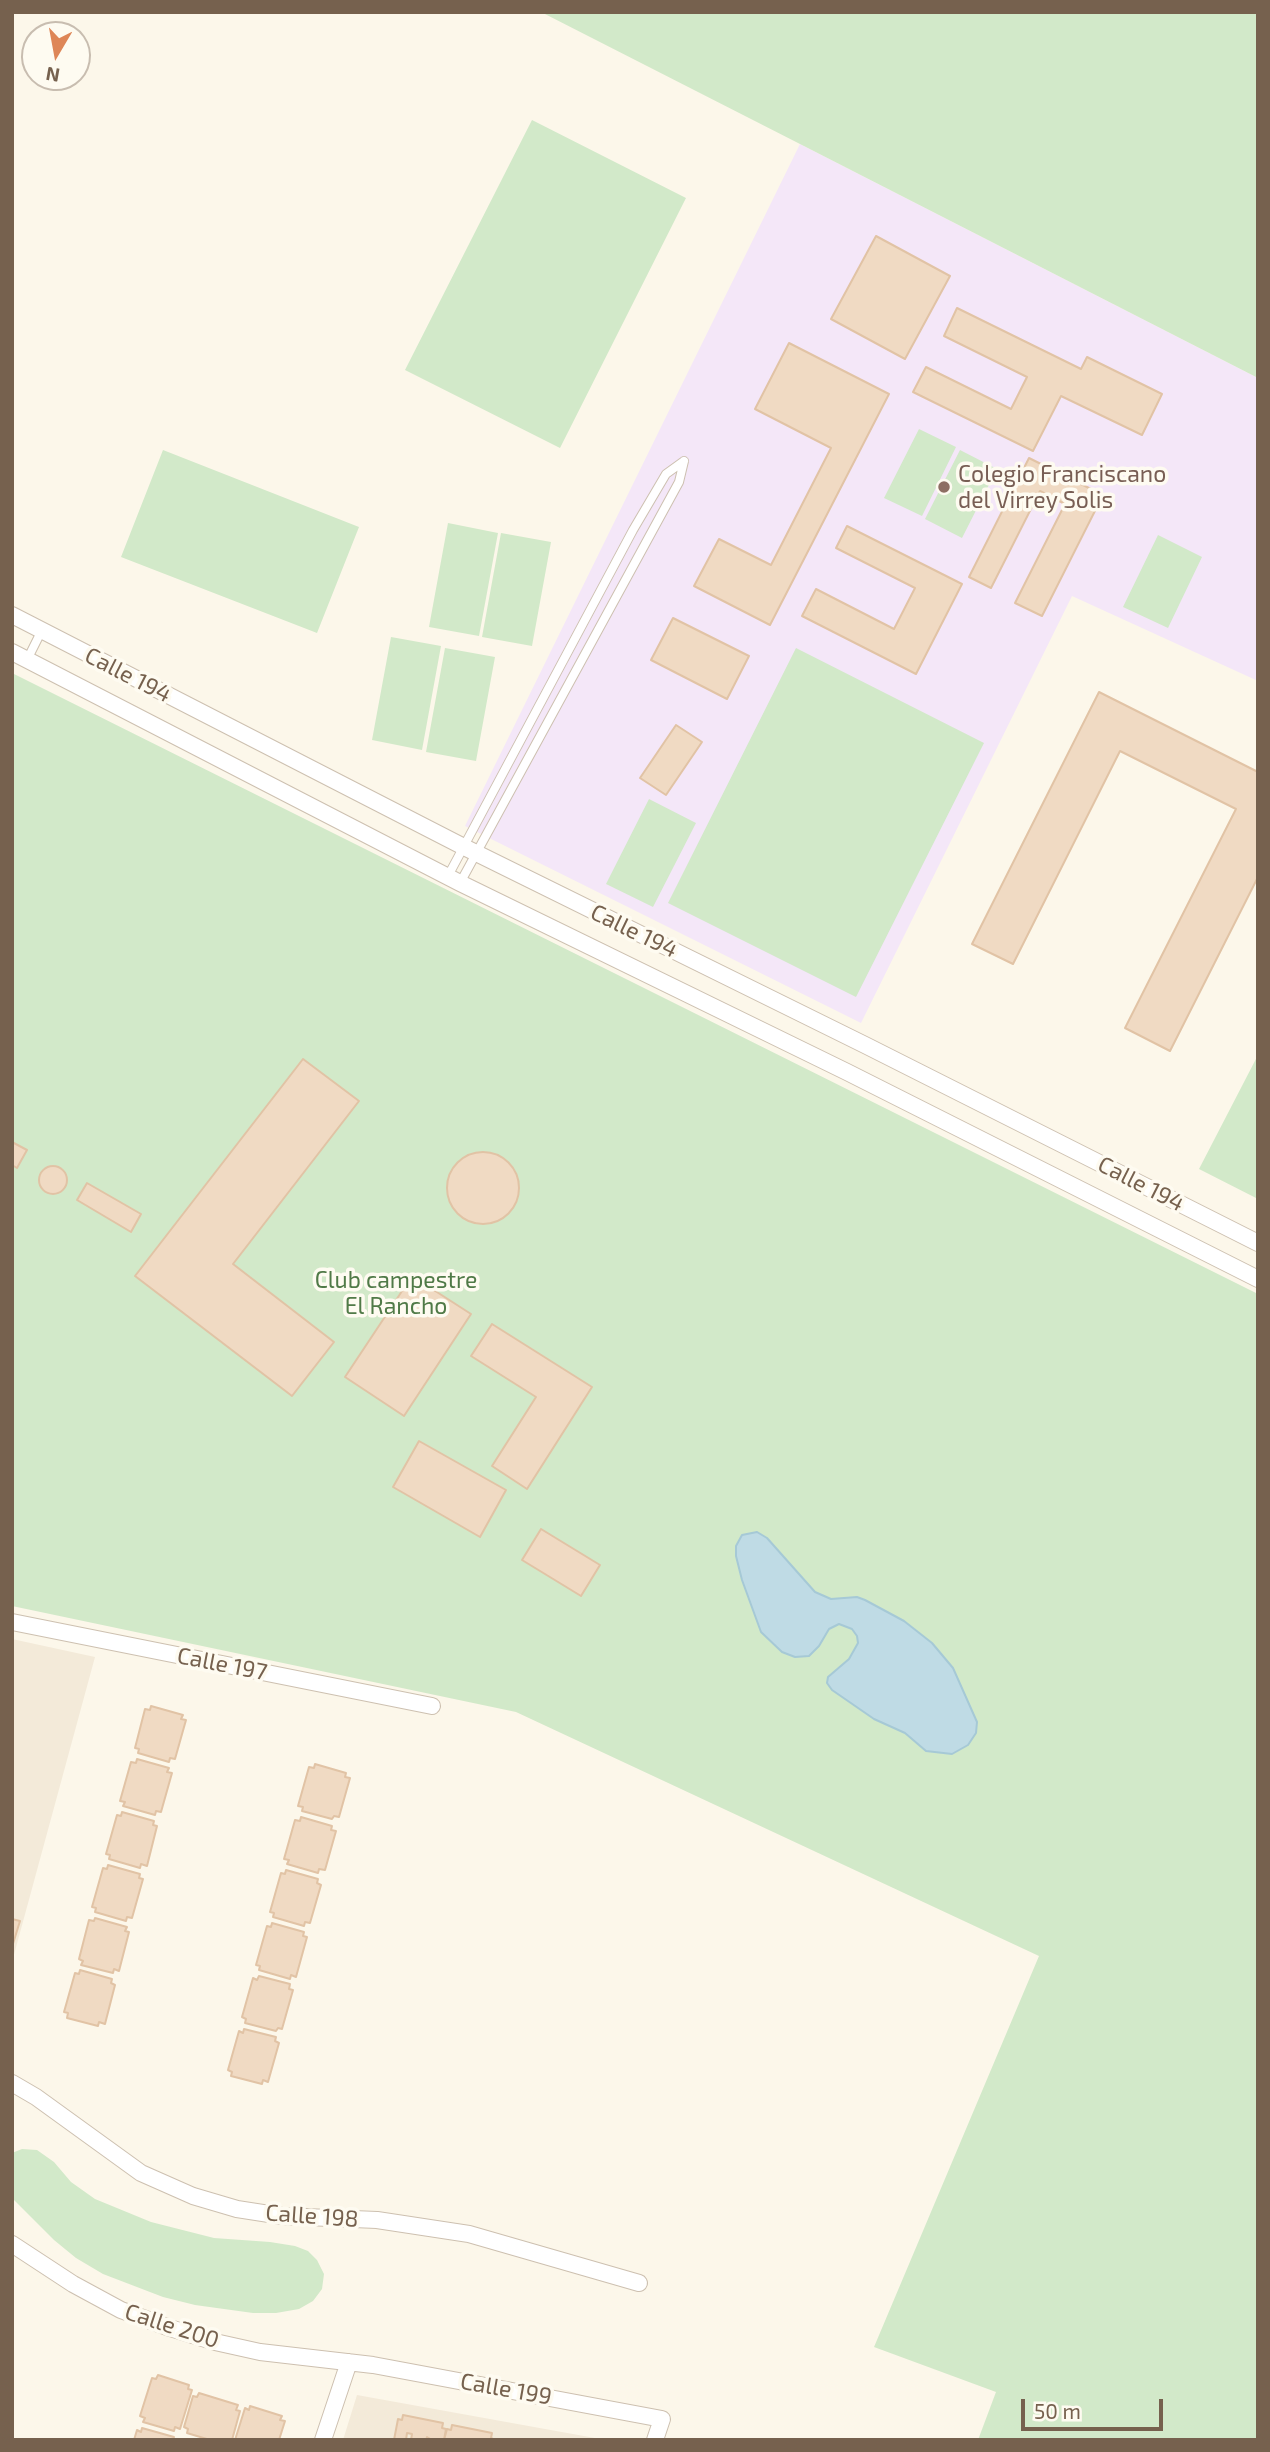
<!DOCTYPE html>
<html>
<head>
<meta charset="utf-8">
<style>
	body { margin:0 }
	#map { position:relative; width:1270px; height:2452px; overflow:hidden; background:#fcf7ea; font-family:"Exo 2",sans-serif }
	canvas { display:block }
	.frame { position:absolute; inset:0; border:14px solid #76614e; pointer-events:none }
	.north { position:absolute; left:21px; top:21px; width:70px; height:70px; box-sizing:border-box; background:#fefbf1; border:2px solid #c8bdb0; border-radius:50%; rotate:190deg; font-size:19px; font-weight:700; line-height:28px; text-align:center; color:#76614e }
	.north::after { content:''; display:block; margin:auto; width:24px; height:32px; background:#de8657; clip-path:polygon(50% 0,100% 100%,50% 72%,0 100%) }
	.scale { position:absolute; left:1021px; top:2399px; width:142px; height:32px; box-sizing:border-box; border:4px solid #76614e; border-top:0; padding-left:9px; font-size:21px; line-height:24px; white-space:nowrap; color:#76614e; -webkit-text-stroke:5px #fefbf1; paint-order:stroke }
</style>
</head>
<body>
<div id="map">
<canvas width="1270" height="2452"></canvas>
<div class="frame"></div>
<div class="north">N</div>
<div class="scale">50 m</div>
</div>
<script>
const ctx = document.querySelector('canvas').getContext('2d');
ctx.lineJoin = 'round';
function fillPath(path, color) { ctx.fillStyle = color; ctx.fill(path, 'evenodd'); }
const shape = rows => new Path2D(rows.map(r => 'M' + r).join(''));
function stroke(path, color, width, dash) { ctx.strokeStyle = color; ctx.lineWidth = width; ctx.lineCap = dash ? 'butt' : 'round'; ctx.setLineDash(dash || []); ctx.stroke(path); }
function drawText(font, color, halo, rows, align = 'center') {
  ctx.font = font + ' "Exo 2",sans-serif'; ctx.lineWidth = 7; ctx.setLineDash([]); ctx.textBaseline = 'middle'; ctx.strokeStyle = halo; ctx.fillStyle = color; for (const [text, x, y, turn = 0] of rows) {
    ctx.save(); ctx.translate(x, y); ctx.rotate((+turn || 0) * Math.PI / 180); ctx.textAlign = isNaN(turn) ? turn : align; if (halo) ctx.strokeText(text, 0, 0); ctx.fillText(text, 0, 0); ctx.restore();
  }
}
fillPath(shape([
	[12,1639,95,1657,12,1962],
	[357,2395,606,2440,343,2440]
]), '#f3ead9');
fillPath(shape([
	[800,144,1258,378,1258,681,1072,596,861,1023,465,826]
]), '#f4e7f8');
fillPath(shape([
	[541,12,1258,12,1258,378,800,144],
	[532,120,686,198,560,448,405,370],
	[919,429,956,447,922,516,884,498],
	[163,450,359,527,317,633,121,557],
	[960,450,997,469,962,538,925,519],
	[448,523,498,533,479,636,429,627],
	[501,533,551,542,532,646,482,637],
	[1158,535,1202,557,1168,628,1123,607],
	[391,637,441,646,422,750,372,740],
	[445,648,495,657,476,761,426,752],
	[796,648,984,743,856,997,668,903],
	[12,673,1258,1294,1258,2440,978,2440,996,2392,874,2347,1039,1956,516,1712,12,1606],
	[649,799,696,823,653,907,606,884],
	[1258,1055,1258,1199,1199,1169],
	[22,2149,37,2150,54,2162,71,2182,95,2199,151,2222,214,2238,270,2242,295,2246,308,2251,317,2260,324,2274,322,2289,313,2301,299,2309,276,2313,253,2313,195,2305,163,2297,103,2274,76,2258,54,2240,12,2198,12,2153]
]), '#d2e9c9');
const water = shape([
	[757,1532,767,1538,815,1592,831,1599,857,1597,865,1600,904,1621,932,1643,953,1668,977,1722,976,1733,968,1745,952,1754,926,1751,905,1733,874,1719,832,1690,827,1683,828,1677,849,1659,858,1643,857,1636,852,1629,839,1624,829,1629,819,1646,809,1656,795,1657,782,1652,761,1632,742,1580,736,1556,736,1546,742,1535,757,1532]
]);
fillPath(water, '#bfdbe5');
stroke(water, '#a6c9d6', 2);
const building = shape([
	[876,236,950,276,905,359,831,319,876,236],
	[957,308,1081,369,1087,357,1162,394,1142,435,1061,396,1033,451,913,392,926,367,1011,409,1027,377,944,336,957,308],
	[789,343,889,394,770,625,694,586,719,539,771,565,831,448,755,409,789,343],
	[1029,458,1103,495,1042,616,1015,603,1065,504,1040,491,991,588,969,577,1029,458],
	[847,526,962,584,916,674,802,616,816,589,894,629,915,588,836,548,847,526],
	[673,618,749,656,727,699,651,660,673,618],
	[1099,692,1258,772,1258,877,1170,1051,1125,1028,1236,809,1120,751,1013,964,972,944,1099,692],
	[676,725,702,742,666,795,640,778,676,725],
	[303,1059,359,1101,233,1264,334,1342,292,1396,135,1276,303,1059],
	[12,1142,27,1150,17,1168,12,1165,12,1142],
	'447 1188a36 36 0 1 1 72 0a36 36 0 1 1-72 0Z',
	'39 1180a14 14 0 1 1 28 0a14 14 0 1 1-28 0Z',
	[87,1183,141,1214,131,1232,77,1200,87,1183],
	[412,1276,471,1314,404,1416,345,1377,412,1276],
	[492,1324,592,1387,527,1489,492,1466,536,1397,471,1356,492,1324],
	[419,1441,506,1490,480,1537,393,1487,419,1441],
	[541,1529,600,1565,581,1596,522,1560,541,1529],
	[151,1706,183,1715,181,1719,186,1720,175,1759,170,1758,169,1762,138,1753,139,1749,135,1748,145,1709,150,1710,151,1706],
	[137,1759,169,1768,167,1772,172,1773,161,1812,156,1811,155,1815,123,1806,125,1802,120,1801,131,1762,136,1763,137,1759],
	[315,1764,346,1773,345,1777,350,1778,339,1817,334,1816,332,1819,302,1811,303,1807,298,1806,309,1767,314,1768,315,1764],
	[122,1812,154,1821,153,1825,157,1826,147,1866,141,1864,140,1868,109,1859,110,1855,106,1854,117,1815,121,1816,122,1812],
	[301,1817,332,1826,331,1830,336,1831,325,1870,319,1869,318,1873,287,1864,289,1860,284,1859,295,1820,300,1821,301,1817],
	[108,1865,140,1874,139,1878,143,1879,132,1918,127,1917,126,1921,95,1912,96,1908,92,1907,103,1868,107,1869,108,1865],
	[286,1870,318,1879,317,1883,321,1885,310,1923,305,1922,304,1926,273,1917,274,1913,270,1912,281,1873,285,1874,286,1870],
	[95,1918,127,1927,125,1931,129,1932,119,1971,114,1969,113,1973,81,1965,83,1961,79,1959,89,1920,94,1921,95,1918],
	[12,1919,20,1921,12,1947,12,1919],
	[272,1923,304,1932,303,1936,307,1937,296,1977,291,1975,290,1979,259,1970,260,1966,256,1965,267,1926,271,1927,272,1923],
	[80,1970,112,1979,111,1983,115,1985,105,2024,99,2022,98,2026,67,2018,68,2013,64,2012,75,1973,79,1974,80,1970],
	[259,1976,290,1984,289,1989,293,1990,282,2029,278,2028,276,2031,245,2023,246,2019,242,2017,253,1978,257,1980,259,1976],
	[244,2029,276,2037,275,2041,279,2043,268,2082,263,2080,262,2084,231,2076,232,2072,228,2070,239,2031,243,2033,244,2029],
	[158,2375,189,2385,188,2389,192,2390,180,2429,175,2427,174,2431,143,2422,145,2418,140,2416,152,2378,156,2379,158,2375],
	[199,2393,238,2405,236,2410,240,2411,232,2440,210,2440,187,2433,188,2429,184,2427,193,2396,197,2397,199,2393],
	[250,2406,282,2416,280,2420,285,2421,279,2440,235,2440,245,2408,249,2410,250,2406],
	[403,2415,443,2423,442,2428,446,2429,444,2440,432,2440,427,2437,426,2440,411,2440,412,2434,407,2433,406,2440,394,2440,398,2419,402,2420,403,2415],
	[452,2425,492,2433,491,2438,495,2440,444,2440,447,2429,451,2430,452,2425],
	[142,2428,174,2437,173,2440,134,2440,137,2430,141,2432,142,2428]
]);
fillPath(building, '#f0dac3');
stroke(building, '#e1c3a5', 2);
const service = shape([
	[27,660,42,630],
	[448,876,633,530,666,474,684,461],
	[460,883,679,482,684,461]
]);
const minor = shape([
	[12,615,464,847,865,1045,1258,1243],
	[12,652,460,883,847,1072,1258,1279],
	[12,1622,432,1706],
	[12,2083,36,2097,141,2173,193,2196,237,2209,282,2216,377,2220,469,2234,639,2283],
	[12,2244,73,2284,121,2310,170,2328,215,2342,260,2352,373,2365,662,2419,655,2440],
	[323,2440,349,2362]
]);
stroke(service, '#cdc0b0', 10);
stroke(minor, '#cdc0b0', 18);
stroke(service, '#fff', 8);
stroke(minor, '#fff', 16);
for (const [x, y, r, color] of [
	[944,487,7,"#8d6e63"]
]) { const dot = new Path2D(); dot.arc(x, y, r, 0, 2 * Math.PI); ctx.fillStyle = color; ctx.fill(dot); stroke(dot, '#fefbf1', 2.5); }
drawText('23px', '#785e54', '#fefbf1', [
	["Colegio Franciscano",958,474],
	["del Virrey Solis",958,500]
], 'left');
drawText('23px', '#76614e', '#fefbf1', [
	["Calle 194",128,675,27],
	["Calle 194",634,931,26],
	["Calle 194",1141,1184,27],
	["Calle 197",222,1664,11],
	["Calle 198",312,2216,4],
	["Calle 200",172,2326,18],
	["Calle 199",506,2389,10]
]);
drawText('23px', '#507a47', '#fefbf1', [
	["Club campestre",396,1280],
	["El Rancho",396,1306]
]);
</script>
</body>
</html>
